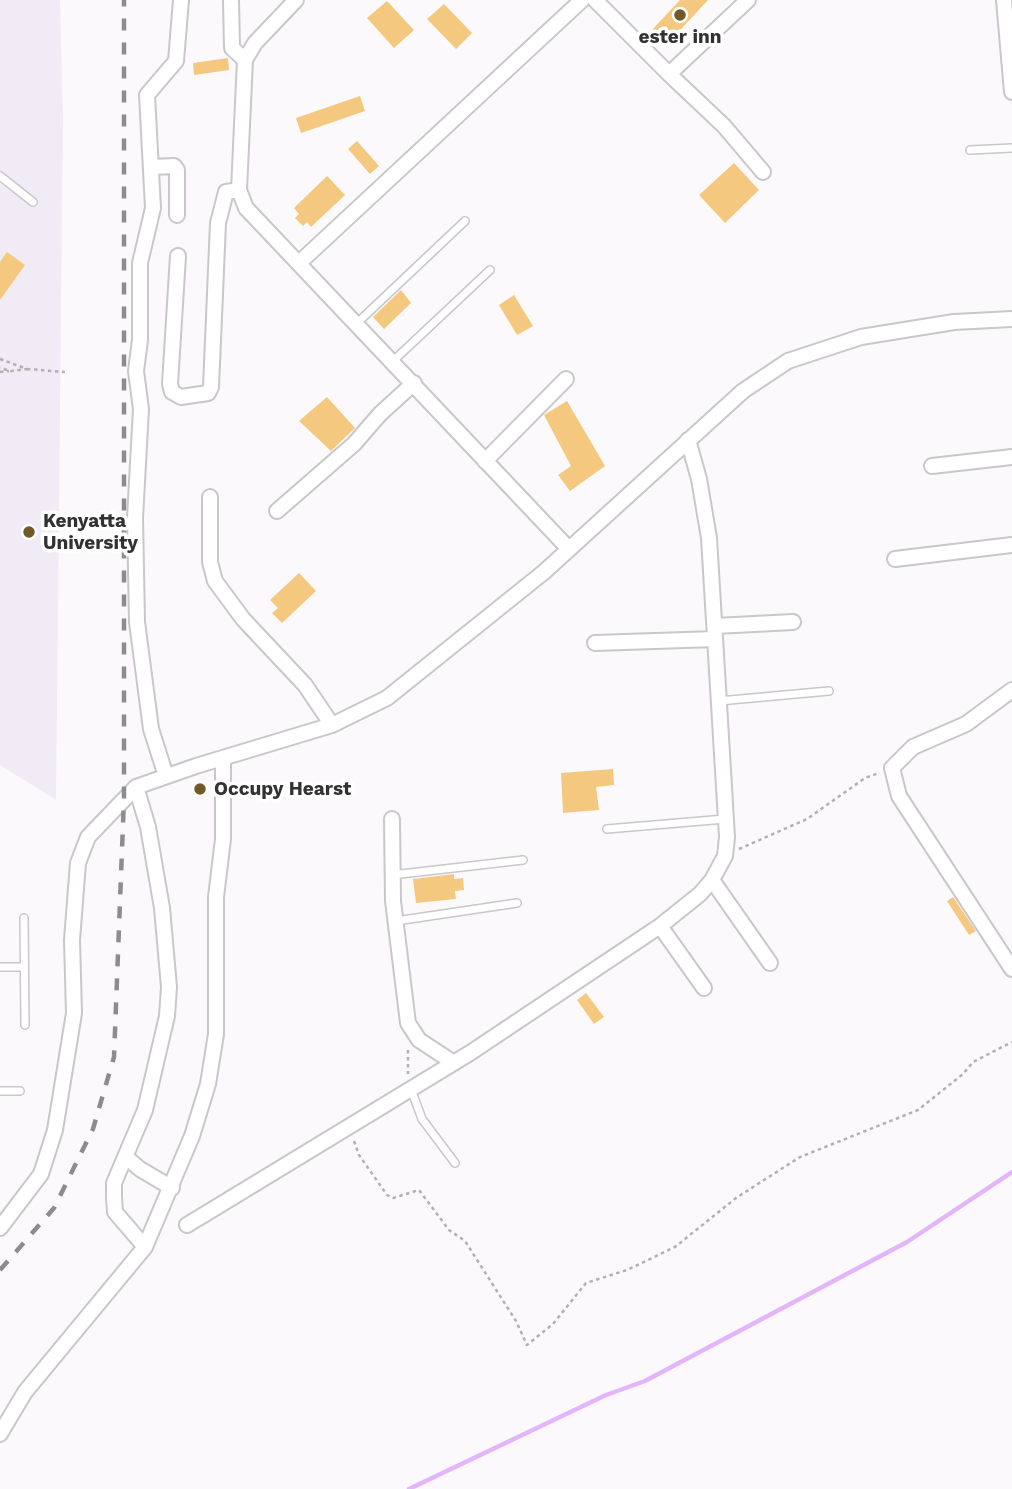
<!DOCTYPE html>
<html>
<head>
<meta charset="utf-8">
<style>
	body { margin:0 }
	canvas { display:block; background:#fcf9fd }
</style>
</head>
<body>
<canvas width="1012" height="1489"></canvas>
<script>
const ctx = document.querySelector('canvas').getContext('2d');
ctx.lineJoin = 'round';
function fillPath(path, color) { ctx.fillStyle = color; ctx.fill(path, 'evenodd'); }
const shape = rows => new Path2D(rows.map(r => 'M' + r).join(''));
function stroke(path, color, width, dash) { ctx.strokeStyle = color; ctx.lineWidth = width; ctx.lineCap = dash ? 'butt' : 'round'; ctx.setLineDash(dash || []); ctx.stroke(path); }
function drawText(font, color, halo, rows, align = 'center') {
  ctx.font = font + ' "Work Sans",sans-serif'; ctx.lineWidth = 7; ctx.setLineDash([]); ctx.textBaseline = 'middle'; ctx.strokeStyle = halo; ctx.fillStyle = color; for (const [text, x, y, turn = 0] of rows) {
    ctx.save(); ctx.translate(x, y); ctx.rotate((+turn || 0) * Math.PI / 180); ctx.textAlign = isNaN(turn) ? turn : align; if (halo) ctx.strokeText(text, 0, 0); ctx.fillText(text, 0, 0); ctx.restore();
  }
}
fillPath(shape([
	[0,0,60,0,63,117,56,800,0,765]
]), '#f1ebf5');
stroke(shape([
	[409,1489,606,1395,645,1381,907,1242,1012,1172]
]), '#e3b6fb', 4.5);
fillPath(shape([
	[680,0,708,0,671,40,652,30],
	[387,1,414,30,394,48,367,18],
	[444,4,472,33,456,49,427,19],
	[228,58,229,70,194,75,193,63],
	[360,96,365,111,301,133,296,118],
	[357,141,379,166,370,174,348,149],
	[734,163,759,190,725,223,699,195],
	[327,176,345,195,311,227,307,222,303,226,295,218,299,214,294,208],
	[7,252,25,265,0,300,0,262],
	[401,290,411,303,384,329,373,317],
	[514,295,533,326,517,335,499,305],
	[327,397,355,428,331,451,299,421],
	[567,401,605,466,570,491,558,475,571,466,544,415],
	[299,573,316,591,282,623,272,613,278,608,270,600],
	[613,769,614,785,596,787,599,810,563,813,561,773],
	[454,874,454,879,463,878,464,890,455,891,456,899,416,903,413,879],
	[953,897,976,931,969,935,947,901],
	[586,993,604,1017,594,1024,577,1000]
]), '#f4c87e');
const service = shape([
	[970,150,1012,148],
	[0,176,33,202],
	[355,325,465,221],
	[392,362,490,270],
	[719,701,829,691],
	[607,829,725,819],
	[392,875,523,860],
	[24,918,25,1025],
	[396,921,517,903],
	[0,967,24,967],
	[411,1089,422,1119,455,1163],
	[0,1091,20,1091]
]);
const minor = shape([
	[231,0,232,48,245,60],
	[296,0,255,43,245,60,239,190,246,208,569,549],
	[595,0,669,74,748,0],
	[1004,0,1012,92],
	[669,74,724,126,763,172],
	[152,167,174,166,177,170,177,215],
	[178,256,170,384,172,392,181,397,208,393,211,387,218,223,226,192,239,190],
	[299,263,582,0],
	[485,461,566,379],
	[932,466,1012,457],
	[210,497,210,562,215,581,243,619,305,685,332,725],
	[277,511,354,444,380,414,414,383],
	[895,559,1012,545],
	[715,626,793,622],
	[595,643,715,639],
	[1012,690,966,724,913,747,892,768,899,796,1012,969],
	[166,776,151,729,137,622,135,518,141,409,136,371,140,340,140,263,153,208,147,95,176,61,181,0],
	[136,787,148,827,162,908,169,987,167,1016,145,1110,114,1183,114,1197,115,1212,145,1247],
	[392,819,393,901,408,1023,419,1040,454,1063],
	[712,880,770,963],
	[660,926,704,988],
	[127,1158,140,1169,172,1188],
	[187,1225,470,1053,660,926,700,894,712,880,725,856,727,837,709,538,699,479,688,440],
	[0,1228,41,1174,55,1130,74,1013,72,940,78,863,88,837,136,787,196,766,332,725,387,698,544,572,743,391,788,361,861,337,954,322,1012,319],
	[0,1434,25,1392,145,1247,192,1136,208,1084,216,1034,216,897,223,839,223,758]
]);
stroke(service, '#c9c7ca', 10);
stroke(minor, '#c9c7ca', 18);
stroke(shape([
	[0,359,27,369,11,371,0,368],
	[27,369,65,372],
	[0,372,9,371],
	[739,849,807,819,865,778,879,773],
	[408,1050,408,1074],
	[354,1141,359,1155,387,1195,393,1198,419,1190,449,1230,465,1241,516,1321,527,1345,553,1324,586,1283,627,1270,675,1247,736,1198,800,1157,918,1110,963,1074,973,1062,1012,1042]
]), '#b2b0b2', 2.5, [3.5, 3.5]);
stroke(service, '#fff', 7);
stroke(minor, '#fff', 14);
stroke(shape([
	[0,1270,54,1208,93,1129,114,1057,124,798,124,0]
]), '#8c8b8d', 4.5, [12, 12]);
for (const [x, y, r, color] of [
	[680,15,7,"#725729"],
	[29,532,7,"#725729"],
	[200,789,7,"#725729"]
]) { const dot = new Path2D(); dot.arc(x, y, r, 0, 2 * Math.PI); ctx.fillStyle = color; ctx.fill(dot); stroke(dot, '#fff', 2.5); }
drawText('bold 19px', '#333233', '#fff', [
	["ester inn",680,37,"center"],
	["Kenyatta",43,521],
	["University",43,543],
	["Occupy Hearst",214,789]
], 'left');
</script>
</body>
</html>
